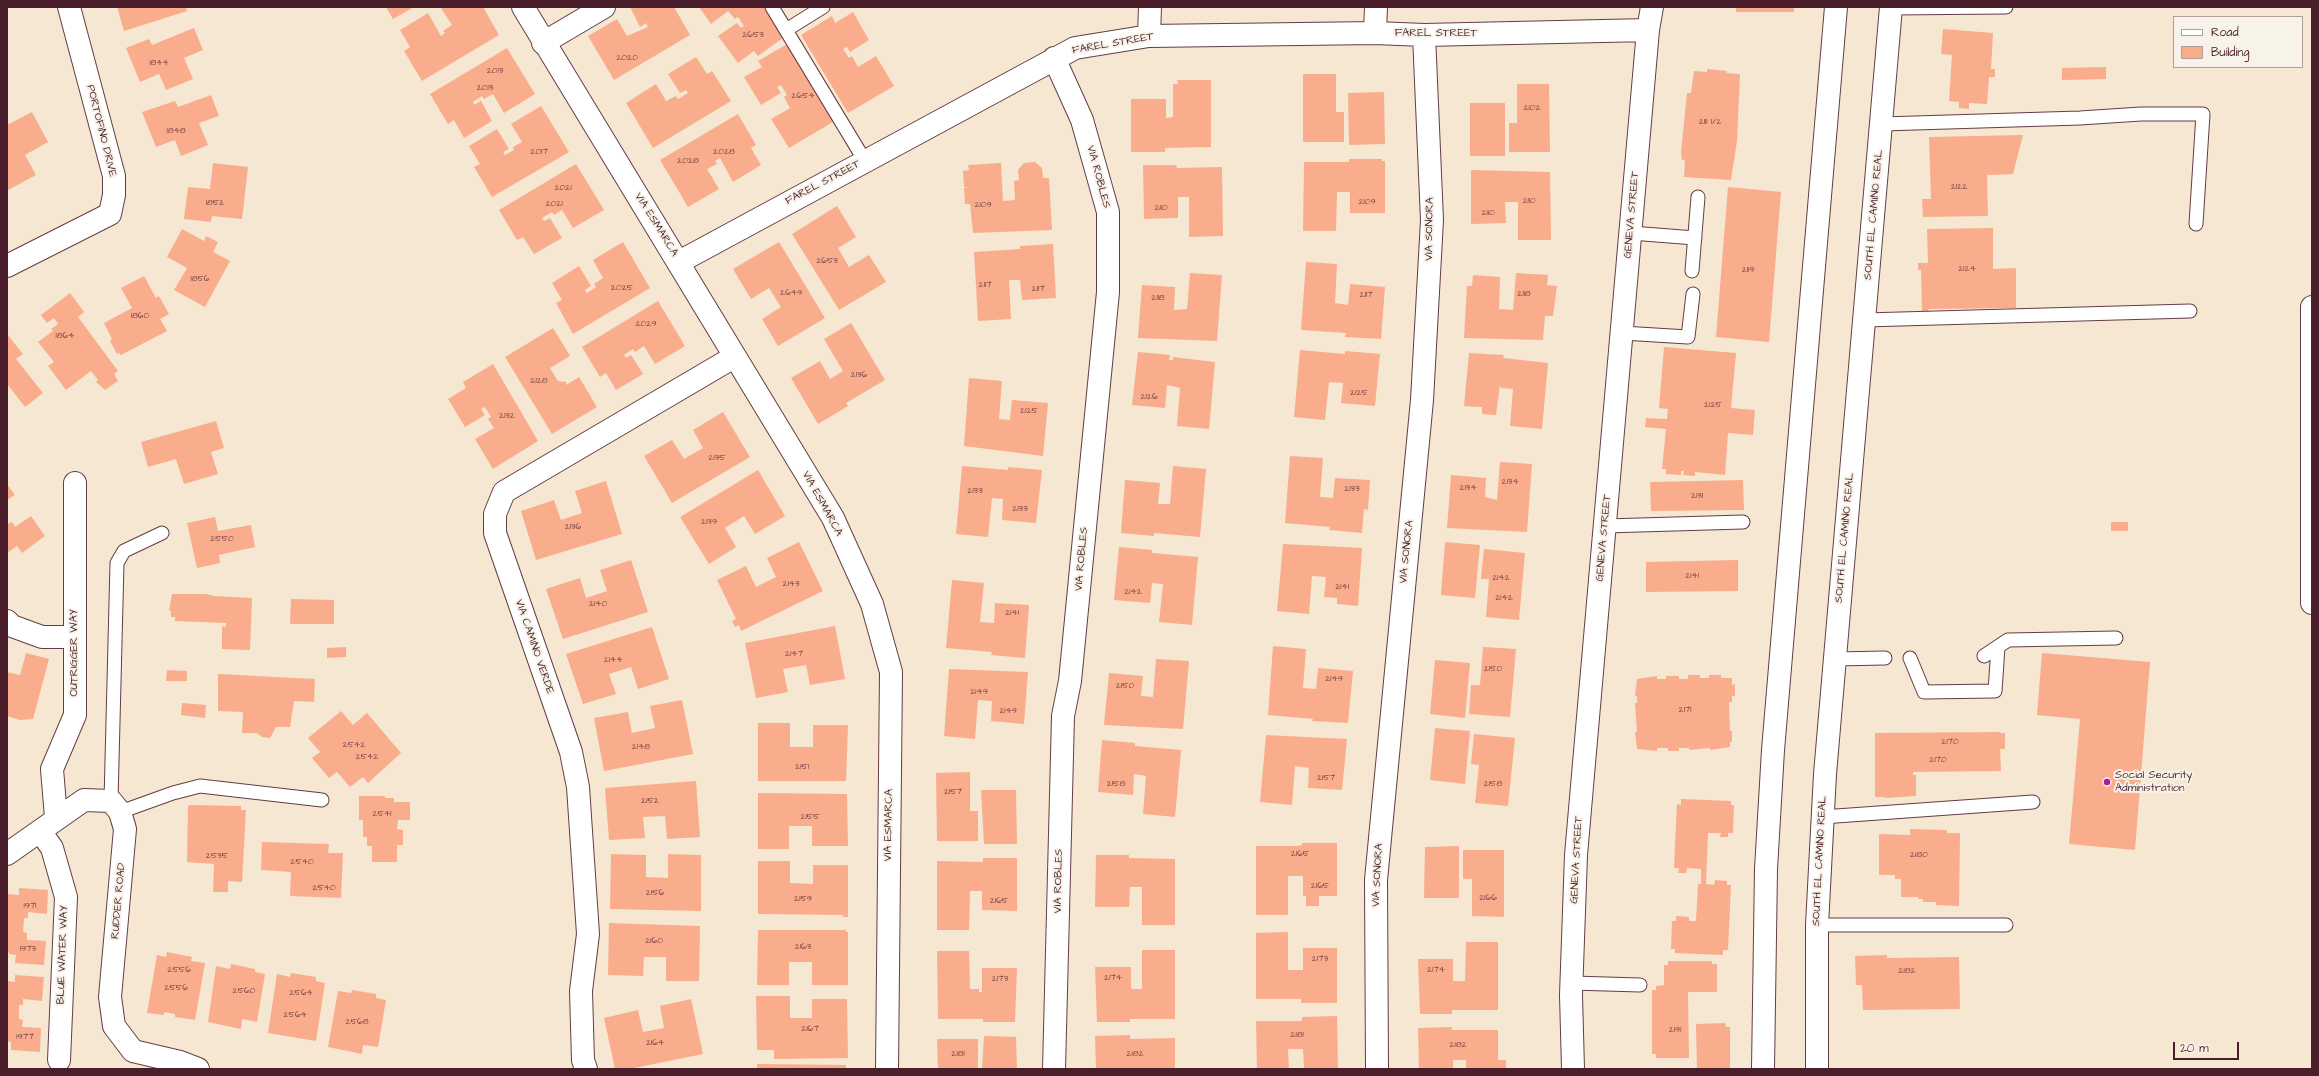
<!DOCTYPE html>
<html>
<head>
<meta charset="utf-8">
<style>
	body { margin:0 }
	#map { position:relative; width:2319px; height:1076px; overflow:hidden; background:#f5e7d2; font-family:"Architects Daughter",sans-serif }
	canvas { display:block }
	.frame { position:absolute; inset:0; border:8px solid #4a1f2b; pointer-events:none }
	.legend { position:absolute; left:2173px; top:16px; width:130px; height:52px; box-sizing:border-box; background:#f7f3e8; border:1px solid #b29e9c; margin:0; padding:5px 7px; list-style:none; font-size:12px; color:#4a1f2b }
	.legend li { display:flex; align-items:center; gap:8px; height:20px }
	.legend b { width:20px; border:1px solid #b29e9c }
	.scale { position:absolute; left:2173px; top:1042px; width:66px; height:18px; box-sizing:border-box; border:2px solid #4a1f2b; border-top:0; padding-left:5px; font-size:12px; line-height:14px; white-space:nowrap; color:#4a1f2b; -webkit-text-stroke:3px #f7f3e8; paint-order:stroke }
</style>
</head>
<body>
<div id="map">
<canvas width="2319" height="1076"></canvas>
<div class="frame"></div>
<ul class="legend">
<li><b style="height:5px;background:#fff"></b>Road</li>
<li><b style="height:11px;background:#faad8d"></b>Building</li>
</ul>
<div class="scale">20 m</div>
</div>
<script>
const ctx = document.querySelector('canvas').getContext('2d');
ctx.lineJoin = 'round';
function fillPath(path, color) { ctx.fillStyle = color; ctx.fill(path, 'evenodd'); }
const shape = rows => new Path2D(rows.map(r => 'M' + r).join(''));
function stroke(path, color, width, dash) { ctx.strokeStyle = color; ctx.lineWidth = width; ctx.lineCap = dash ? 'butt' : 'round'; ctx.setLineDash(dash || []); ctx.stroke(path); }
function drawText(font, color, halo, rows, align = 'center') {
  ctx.font = font + ' "Architects Daughter",sans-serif'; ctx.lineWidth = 4; ctx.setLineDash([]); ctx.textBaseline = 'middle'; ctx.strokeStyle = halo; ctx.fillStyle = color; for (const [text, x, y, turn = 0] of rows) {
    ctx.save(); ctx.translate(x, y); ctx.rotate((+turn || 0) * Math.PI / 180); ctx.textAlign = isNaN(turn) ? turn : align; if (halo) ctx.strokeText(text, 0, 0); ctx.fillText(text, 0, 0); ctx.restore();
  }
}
fillPath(shape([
	[117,7,186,7,187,11,124,31],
	[386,7,414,7,393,19],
	[443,7,483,7,499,35,422,81,404,51,410,47,400,30,428,13,441,36,445,33,443,31,452,25,441,8],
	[630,7,674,7,690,35,614,80,588,36,617,19,627,36,648,27,646,23,640,27],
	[699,7,766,7,787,35,758,56,754,51,738,63,718,36,737,23,741,28,744,26,738,17,735,19,728,11,711,24],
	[1736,7,1794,7,1794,12,1736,12],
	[853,12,869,40,850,52,847,47,843,49,849,58,852,56,858,67,876,56,894,86,848,113,801,35,832,16,835,23],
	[194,28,203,50,184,58,193,79,166,90,159,74,140,82,126,48,149,39,152,45],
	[1943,29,1993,33,1991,69,1995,69,1995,77,1989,77,1987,104,1969,103,1969,109,1959,108,1959,102,1949,101,1952,55,1941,54],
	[789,43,834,119,832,120,833,122,789,148,771,119,790,108,784,97,787,95,781,85,777,87,781,93,761,105,744,77,762,67,758,61],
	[507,48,535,94,504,113,493,94,484,99,482,96,473,102,474,105,481,101,492,121,464,138,454,120,448,124,430,94],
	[696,57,707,74,712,71,731,101,653,148,626,103,656,84,666,101,676,96,678,99,688,93,686,90,680,93,668,74],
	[2106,67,2106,79,2062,80,2062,68],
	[1707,69,1727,71,1726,73,1740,74,1737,141,1731,180,1684,177,1685,160,1682,160,1681,152,1687,93,1691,93,1694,71,1707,72],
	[1303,74,1336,74,1336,112,1344,112,1344,142,1303,142],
	[1177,80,1211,80,1211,147,1165,148,1165,152,1131,152,1131,99,1166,99,1166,118,1173,117,1173,84,1178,84],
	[1517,84,1549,84,1550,152,1509,152,1509,123,1517,123],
	[1384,92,1385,144,1349,145,1348,93],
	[211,95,219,116,199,123,208,145,181,156,175,140,156,147,142,112,175,101,178,107],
	[1470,103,1505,103,1505,156,1470,156],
	[541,106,569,152,492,197,474,167,480,164,469,146,497,129,509,149,503,152,505,155,514,150,513,147,522,142,511,124],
	[32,112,48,142,25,155,36,175,8,190,7,125],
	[738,114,756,145,751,148,761,165,733,182,720,158,715,161,717,164,707,169,719,189,688,207,660,160],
	[2023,135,2013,174,1987,175,1988,216,1923,217,1922,199,1931,199,1929,137],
	[1349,159,1382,159,1382,161,1385,161,1385,213,1350,213,1350,192,1337,192,1336,231,1303,231,1304,162,1349,162],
	[1035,162,1042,168,1043,178,1049,178,1052,230,973,233,970,204,965,204,964,188,969,187,964,187,963,171,969,170,968,165,1001,163,1003,201,1015,200,1014,181,1019,180,1018,170,1024,163],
	[213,163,248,167,242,219,212,216,211,222,184,219,188,187,210,189],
	[576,164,604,210,573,228,562,210,554,215,552,212,542,218,544,221,550,218,562,238,534,254,523,237,517,240,499,210],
	[1143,165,1176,165,1177,168,1222,167,1223,236,1189,237,1189,197,1178,197,1178,218,1144,219],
	[1471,170,1550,172,1551,240,1518,240,1518,202,1505,202,1506,223,1471,224],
	[1728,187,1781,192,1769,342,1716,337],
	[837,206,856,237,838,248,849,267,869,255,886,282,839,310,792,234],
	[1993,228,1993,269,2016,268,2016,308,1928,309,1929,311,1922,311,1921,270,1918,270,1918,263,1928,263,1927,229],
	[182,229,204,241,206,236,218,242,213,252,230,261,205,307,174,290,187,268,167,257],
	[623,242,650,288,573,334,556,303,562,300,552,283,579,266,591,286,585,290,587,293,596,287,594,284,603,278,593,260],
	[779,242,825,318,778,346,762,319,781,307,769,288,751,299,733,269],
	[1053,244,1056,298,1022,300,1020,280,1009,280,1011,319,978,321,974,252,1020,249,1020,246],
	[1306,262,1337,264,1335,303,1348,305,1350,284,1385,287,1381,339,1345,337,1346,333,1301,330],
	[1190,273,1222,275,1217,341,1138,338,1142,285,1175,287,1174,310,1187,309],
	[1516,273,1548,275,1547,285,1557,286,1553,316,1545,316,1543,340,1464,338,1467,286,1472,286,1473,275,1500,277,1499,309,1513,310],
	[144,276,156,298,159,296,169,314,160,319,167,331,121,355,119,353,117,354,110,341,112,339,104,323,132,308,121,288],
	[70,293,84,312,78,317,118,371,114,374,118,381,105,390,96,382,98,380,91,371,66,390,48,366,54,362,38,342,53,331,51,329,58,324,54,318,47,323,41,315],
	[658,301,685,346,655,364,644,346,635,352,633,349,624,355,626,358,631,355,643,374,616,390,606,373,600,377,582,347],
	[851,323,885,380,846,403,848,406,818,424,791,378,820,361,830,379,843,371,824,339],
	[553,328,570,356,550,368,558,381,566,382,566,385,579,377,597,407,552,434,505,357],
	[7,334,23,354,16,359,43,393,25,407,7,384],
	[1664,347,1736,353,1731,408,1755,410,1753,435,1728,433,1725,475,1695,472,1695,476,1683,475,1684,471,1681,471,1681,475,1666,474,1666,469,1662,469,1666,429,1645,427,1646,418,1667,419,1668,409,1659,408],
	[1300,350,1345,354,1345,351,1380,354,1375,406,1341,403,1343,383,1329,382,1325,420,1294,417],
	[1138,352,1170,355,1169,360,1173,360,1173,357,1215,362,1209,429,1177,426,1180,388,1167,385,1165,408,1132,405],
	[1469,353,1504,355,1503,358,1548,363,1542,429,1510,426,1513,389,1501,388,1500,385,1496,415,1482,414,1482,407,1464,406],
	[493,364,538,441,493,469,475,439,494,428,488,419,491,417,485,407,481,409,485,415,465,427,448,399,466,388,463,382],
	[969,378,1002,381,999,419,1010,420,1012,400,1048,403,1043,456,964,446],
	[723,412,750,457,672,503,644,456,672,440,684,459,703,448,693,430],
	[216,421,224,448,211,452,218,474,184,484,176,459,148,467,141,442],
	[1290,456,1323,458,1320,497,1333,498,1335,478,1370,480,1368,510,1364,509,1362,533,1329,530,1330,527,1285,523],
	[1500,462,1532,464,1527,532,1447,528,1451,475,1486,478,1485,497,1497,500],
	[962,466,1008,470,1008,467,1042,470,1036,523,1002,520,1003,499,992,498,988,537,956,534],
	[1173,466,1206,469,1200,537,1154,533,1154,536,1121,533,1125,480,1160,483,1158,504,1170,504],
	[758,470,785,516,755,534,744,516,725,528,736,547,709,564,680,517],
	[1743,480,1744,510,1651,511,1650,482],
	[606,481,622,534,536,560,521,511,554,500,561,520,582,513,575,491],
	[7,484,15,495,7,500],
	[31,516,45,536,22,553,17,546,7,553,7,522,8,524,12,522,15,527],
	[215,517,218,531,251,525,255,547,219,555,220,563,197,568,187,523],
	[2111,522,2128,522,2128,531,2111,531],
	[799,542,823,591,741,631,739,625,735,627,732,621,736,619,717,580,746,566,756,587,776,577,767,558],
	[1445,542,1480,545,1475,598,1441,595],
	[1283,544,1362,548,1358,606,1337,604,1337,598,1324,597,1326,577,1312,576,1309,614,1277,611],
	[1119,547,1152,550,1152,553,1198,557,1192,625,1159,622,1163,584,1152,583,1150,603,1114,600],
	[1484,549,1525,553,1519,620,1486,617,1489,579,1481,579],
	[631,560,648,612,563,639,546,589,580,578,586,598,607,591,600,570],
	[1738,560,1738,591,1646,592,1646,562],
	[952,580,984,583,980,622,994,623,995,603,1029,605,1025,658,991,655,992,652,946,648],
	[172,594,206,594,214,596,252,598,250,650,222,649,222,626,226,627,226,623,175,621,175,617,171,617,171,611,169,611],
	[291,599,334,600,334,624,290,624],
	[835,626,845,679,810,685,806,665,783,669,788,692,756,698,745,643],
	[652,627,669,679,638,689,631,667,609,674,616,694,583,704,566,654],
	[1273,646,1306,649,1303,688,1316,689,1318,668,1353,671,1348,723,1312,721,1313,719,1268,715],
	[346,647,346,657,327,658,327,648],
	[1483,647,1516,649,1510,717,1469,714,1471,685,1480,685],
	[26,653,49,659,33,719,20,720,7,716,7,672,20,675],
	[2042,653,2150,662,2135,850,2069,844,2080,719,2037,715],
	[1156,659,1189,661,1183,729,1104,725,1109,673,1143,676,1141,696,1153,697],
	[1435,660,1470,663,1465,718,1430,714],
	[949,669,1028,672,1024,724,991,721,992,701,978,700,975,739,944,736],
	[167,670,187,671,187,681,166,681],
	[218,674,315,679,314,702,294,701,290,727,276,727,270,738,262,737,257,733,242,733,243,712,218,711],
	[1688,675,1700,675,1700,678,1709,678,1709,675,1721,675,1721,678,1732,678,1732,685,1735,684,1735,696,1732,696,1732,702,1729,702,1730,731,1732,731,1732,742,1730,742,1730,747,1710,750,1710,748,1689,750,1689,748,1679,748,1679,751,1668,751,1668,748,1657,748,1657,751,1637,749,1635,732,1637,732,1635,703,1637,703,1637,696,1635,696,1637,679,1657,676,1657,679,1666,679,1666,676,1679,676,1679,679,1688,679],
	[682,700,693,754,604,771,594,718,628,712,632,733,655,728,650,706],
	[182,703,206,705,205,718,181,715],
	[341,711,353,725,367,713,401,753,368,783,363,777,350,787,337,772,329,778,312,758,320,752,308,738],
	[758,723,790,723,790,747,813,747,813,725,848,725,846,781,758,781],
	[1435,728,1470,731,1465,784,1430,780],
	[2000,732,2000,733,2005,733,2005,749,2000,749,2001,771,1913,772,1913,775,1916,775,1916,796,1885,798,1884,797,1875,797,1875,733],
	[1474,734,1515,738,1508,806,1475,803,1479,765,1471,764],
	[1266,735,1347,739,1342,790,1308,788,1309,768,1295,766,1292,805,1260,802],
	[1102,740,1135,743,1135,746,1181,750,1175,817,1143,814,1146,776,1134,774,1133,795,1098,792],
	[970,772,970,811,978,811,978,841,937,841,936,773],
	[696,781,700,837,667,839,665,816,643,817,645,838,609,840,605,788],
	[981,790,1016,790,1017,844,984,844],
	[758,793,847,794,848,846,812,846,812,826,789,826,789,849,758,849],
	[359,796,385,796,385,798,394,798,394,802,410,802,410,820,398,820,397,829,403,830,403,845,397,845,397,862,372,862,372,846,367,846,367,837,363,837,363,820,359,820],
	[1681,799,1731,801,1731,805,1734,805,1733,833,1728,833,1728,837,1720,837,1721,833,1708,833,1706,884,1714,885,1715,880,1727,881,1727,885,1731,885,1728,950,1723,950,1723,955,1675,953,1675,949,1671,949,1672,921,1676,921,1676,916,1689,917,1689,921,1696,921,1698,884,1701,884,1701,869,1687,868,1686,873,1678,873,1679,868,1674,868,1677,804,1681,805],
	[191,805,241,806,241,810,246,810,242,882,228,881,228,892,213,892,214,864,187,862,188,806],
	[1910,829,1947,830,1947,833,1960,833,1959,906,1936,905,1936,902,1923,902,1923,899,1918,899,1918,897,1901,897,1901,879,1895,879,1895,875,1879,875,1879,834,1910,835],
	[262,842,329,844,328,853,343,853,341,898,290,896,291,872,261,870],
	[1302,843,1337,843,1337,896,1319,896,1319,906,1306,906,1306,896,1303,896,1303,876,1288,876,1288,915,1256,915,1256,846,1297,846,1302,845],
	[1459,846,1459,898,1424,898,1425,847],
	[1463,850,1504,850,1504,917,1472,916,1472,879,1463,879],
	[611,854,646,855,646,877,668,878,668,854,701,855,701,911,610,909],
	[1096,855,1129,855,1129,858,1175,859,1175,925,1142,925,1142,887,1130,887,1129,907,1095,907],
	[983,858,1017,858,1017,911,982,910,982,891,970,891,969,930,937,930,937,861,983,862],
	[758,861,790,861,790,883,813,884,813,865,848,865,848,917,843,917,843,915,758,914],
	[19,888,48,890,47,914,28,912,28,918,24,918,23,932,27,933,27,940,46,941,44,965,15,963,16,955,9,954,9,952,7,952,7,894,19,895],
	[609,923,700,926,699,981,666,981,666,957,644,957,643,976,608,975],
	[758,930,846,930,846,932,848,932,848,985,812,985,812,962,789,962,789,985,757,985],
	[1288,932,1288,970,1303,970,1303,948,1337,948,1337,1003,1301,1003,1301,999,1256,999,1256,933],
	[1466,942,1498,942,1498,1010,1452,1010,1452,1014,1420,1014,1418,959,1453,959,1453,981,1465,981],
	[1142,950,1175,950,1175,1019,1130,1019,1130,1022,1097,1022,1095,967,1131,967,1131,989,1142,989],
	[937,951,969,951,970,989,979,989,979,992,982,992,982,968,1017,968,1015,1022,983,1022,983,1019,938,1019],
	[167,952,192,957,191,961,205,963,195,1020,175,1017,175,1014,164,1012,164,1015,147,1013,157,955,166,957],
	[1887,955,1887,958,1959,957,1960,1009,1863,1010,1862,985,1856,985,1855,956],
	[1668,961,1712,961,1712,964,1717,964,1717,992,1688,992,1689,1058,1656,1058,1656,1054,1652,1054,1652,990,1656,990,1656,986,1664,985,1664,965,1668,965],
	[231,964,255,969,255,972,265,974,257,1022,242,1019,241,1029,208,1022,216,966,230,969],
	[291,973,316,977,316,981,325,983,316,1041,268,1033,277,974,290,977],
	[15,975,44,977,42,1001,23,999,23,1005,19,1005,19,1019,23,1020,22,1027,41,1028,40,1052,11,1050,11,1042,7,1041,7,981,15,982],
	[352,990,376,994,376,998,386,1000,378,1047,363,1045,362,1054,328,1047,338,991,351,993],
	[756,996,790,996,790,1018,812,1018,812,999,847,999,848,1058,774,1059,774,1050,757,1050],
	[691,999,703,1054,629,1069,615,1069,604,1018,638,1010,643,1032,664,1028,660,1006],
	[1337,1016,1338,1068,1304,1068,1303,1049,1288,1049,1289,1069,1257,1069,1256,1021,1302,1021,1302,1017],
	[1725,1023,1726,1027,1730,1027,1730,1069,1697,1069,1696,1024],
	[1452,1027,1452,1030,1498,1030,1498,1060,1506,1060,1506,1069,1466,1069,1466,1060,1453,1060,1453,1069,1419,1069,1418,1028],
	[1130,1035,1130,1039,1175,1038,1175,1069,1096,1069,1095,1036],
	[984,1036,1016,1037,1017,1069,982,1069],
	[937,1039,978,1039,978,1068,938,1069],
	[757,1064,846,1065,846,1069,757,1069]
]), '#faad8d');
const lane = shape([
	[772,7,865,161],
	[1891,8,2006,7],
	[786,30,823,7],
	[1882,124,2080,118,2141,114,2203,114,2196,224],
	[1631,233,1695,238],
	[1692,271,1698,197],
	[1864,320,2190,311],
	[1622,333,1688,337,1693,294],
	[1605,526,1743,522],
	[1984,656,2008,640,2116,638],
	[1910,658,1924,692,1995,691,1998,647],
	[1835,659,1885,658],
	[111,801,117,563,124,551,162,533],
	[120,812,173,793,200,786,322,800],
	[1822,817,2033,802],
	[1817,925,2006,925],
	[1572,983,1640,985]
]);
const street = shape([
	[1375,33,1376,7],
	[1149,36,1150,7],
	[543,43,604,7],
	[679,262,1075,48,1149,36,1375,33,1424,35,1648,30],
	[7,266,110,214,114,195,114,176,69,7],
	[2312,307,2312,603],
	[7,621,12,626,42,637,75,637],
	[56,817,52,769,75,715,75,483],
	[40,831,52,848,66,897,59,1060],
	[7,854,84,800,111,801,120,812,125,829,110,997,114,1026,133,1051,180,1062,198,1069],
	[586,1069,583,1060,581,991,588,934,578,787,571,752,495,533,495,514,504,492,734,357],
	[1054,1069,1063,716,1070,681,1108,292,1108,212,1082,120,1054,58],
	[1377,1069,1376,880,1422,400,1432,220,1424,35],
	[1573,1069,1571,995,1576,855,1648,30,1652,7]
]);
const secondary = shape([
	[523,7,833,518,872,604,891,672,887,1069]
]);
const primary = shape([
	[1763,1069,1766,869,1773,750,1836,7],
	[1817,1069,1817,925,1825,774,1891,7]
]);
stroke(lane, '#643d44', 15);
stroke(street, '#643d44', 24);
stroke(secondary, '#643d44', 24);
stroke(primary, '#643d44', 24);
stroke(lane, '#fff', 13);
stroke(street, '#fff', 22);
stroke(secondary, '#fff', 22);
stroke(primary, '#fff', 22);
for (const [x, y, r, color] of [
	[2107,782,4,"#b5179e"]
]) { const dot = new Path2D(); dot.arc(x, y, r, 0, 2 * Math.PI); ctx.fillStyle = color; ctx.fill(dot); stroke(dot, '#f7f3e8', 1.5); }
drawText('9px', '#764244', null, [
	["2653",753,35],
	["2020",627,58],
	["1844",159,63],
	["2013",495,71],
	["2013",485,88],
	["2654",803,96],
	["2102",1532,108],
	["2111 1/2",1710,122],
	["1848",176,131],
	["2017",539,152],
	["2028",724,152],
	["2028",688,161],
	["2122",1959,187],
	["2021",563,188],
	["2110",1529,201],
	["2109",1367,202],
	["1852",215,203],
	["2021",554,204],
	["2109",983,205],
	["2110",1161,208],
	["2110",1488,213],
	["2653",827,261],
	["2124",1967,269],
	["2119",1748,270],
	["1856",200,279],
	["2117",985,285],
	["2025",622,288],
	["2117",1038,289],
	["2649",791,293],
	["2118",1524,294],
	["2117",1366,295],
	["2118",1158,298],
	["1860",140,316],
	["2029",646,324],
	["1864",65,336],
	["2136",859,375],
	["2128",539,381],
	["2125",1359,393],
	["2126",1149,397],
	["2125",1713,405],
	["2125",1029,411],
	["2132",507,416],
	["2135",717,458],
	["2134",1510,482],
	["2134",1468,488],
	["2133",1352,489],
	["2133",975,491],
	["2131",1697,496],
	["2133",1020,509],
	["2139",709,522],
	["2136",573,527],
	["2550",222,539],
	["2141",1692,576],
	["2142",1501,578],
	["2143",791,584],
	["2141",1342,587],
	["2142",1133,592],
	["2142",1504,598],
	["2140",598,604],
	["2141",1012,613],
	["2147",794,654],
	["2144",613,660],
	["2150",1493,669],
	["2149",1334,679],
	["2150",1125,686],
	["2149",979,692],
	["2171",1685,710],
	["2149",1008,711],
	["2170",1950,742],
	["2542",354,745],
	["2148",641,747],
	["2542",367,757],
	["2170",1938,760],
	["2151",802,767],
	["2157",1326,778],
	["2158",1116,784],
	["2158",1493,784],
	["2157",953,792],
	["2152",650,801],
	["2541",382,814],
	["2155",810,817],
	["2165",1300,854],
	["2180",1919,855],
	["2535",217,856],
	["2540",302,862],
	["2165",1320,886],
	["2540",324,888],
	["2156",655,893],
	["2166",1488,898],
	["2159",803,899],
	["2165",999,901],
	["1971",30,906],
	["2160",654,941],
	["2163",803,947],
	["1973",28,949],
	["2173",1320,959],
	["2556",179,970],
	["2174",1436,970],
	["2182",1907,971],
	["2174",1113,978],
	["2173",1000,979],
	["2556",176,988],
	["2560",244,991],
	["2564",301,993],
	["2564",295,1015],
	["2568",357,1022],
	["2167",810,1029],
	["2191",1675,1030],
	["2181",1297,1035],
	["1977",25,1037],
	["2164",655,1043],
	["2182",1458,1045],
	["2181",958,1054],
	["2182",1135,1054]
]);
drawText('11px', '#4a1f2b', '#f7f3e8', [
	["FAREL STREET",1436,34],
	["FAREL STREET",1113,44,-10],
	["PORTOFINO DRIVE",101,131,76],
	["VIA ROBLES",1098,177,75],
	["FAREL STREET",823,183,-28],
	["GENEVA STREET",1632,215,-85],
	["SOUTH EL CAMINO REAL",1874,215,-85],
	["VIA ESMARCA",656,225,58],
	["VIA SONORA",1430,229,-89],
	["VIA ESMARCA",822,504,61],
	["GENEVA STREET",1604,538,-85],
	["SOUTH EL CAMINO REAL",1845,538,-85],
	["VIA SONORA",1407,552,-84],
	["VIA ROBLES",1082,559,-85],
	["VIA CAMINO VERDE",534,647,71],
	["OUTRIGGER WAY",75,653,-90],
	["VIA ESMARCA",889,825,-89],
	["GENEVA STREET",1577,860,-87],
	["SOUTH EL CAMINO REAL",1820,861,-87],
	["VIA SONORA",1378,875,-87],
	["VIA ROBLES",1059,881,-89],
	["RUDDER ROAD",119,901,-85],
	["BLUE WATER WAY",63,955,-88]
]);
drawText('11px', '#4a1f2b', '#f7f3e8', [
	["Social Security",2115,776],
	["Administration",2115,789]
], 'left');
</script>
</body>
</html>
